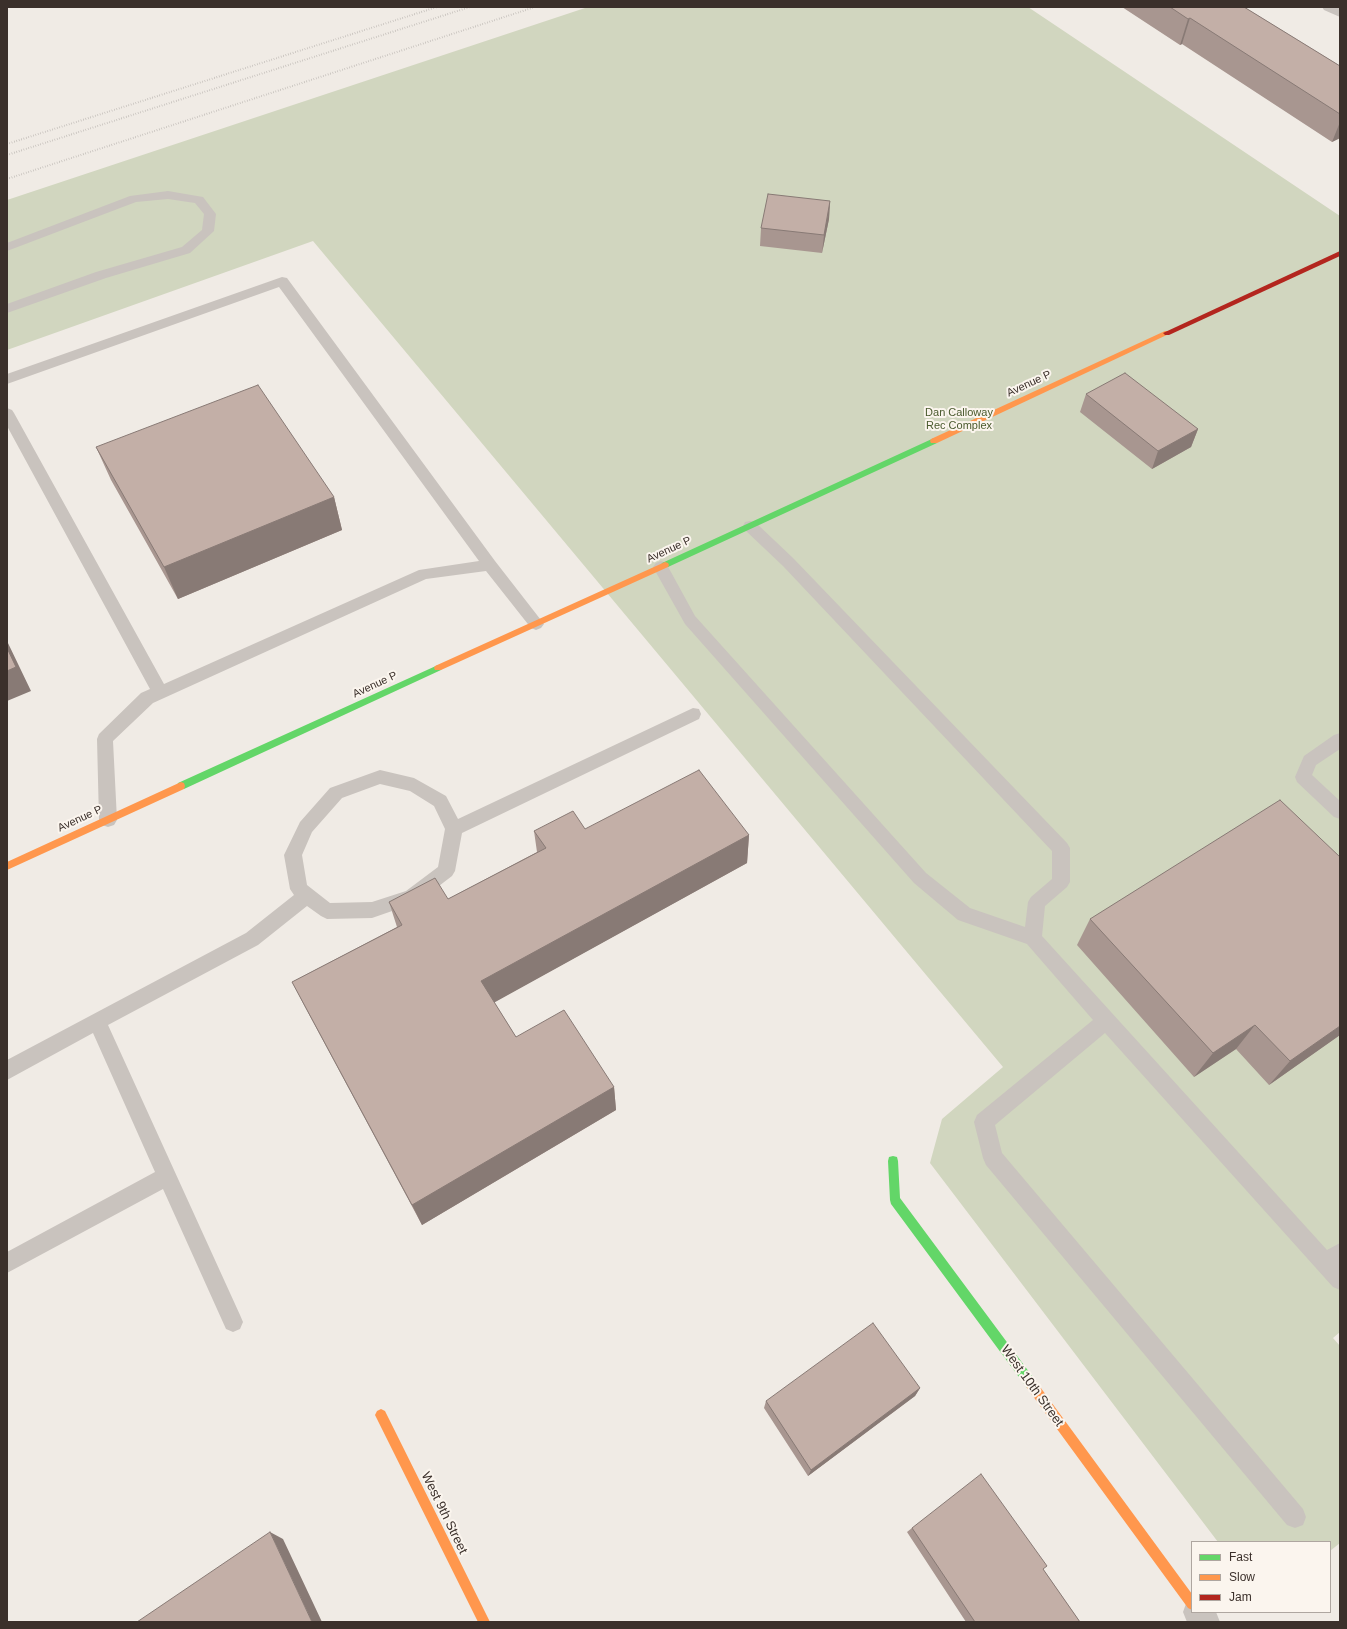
<!DOCTYPE html>
<html>
<head>
<meta charset="utf-8">
<style>
	body { margin:0 }
	#map { position:relative; width:1347px; height:1629px; overflow:hidden; background:#f0ebe5; font-family:Arial,sans-serif }
	canvas { display:block }
	.frame { position:absolute; inset:0; border:8px solid #3b302b; pointer-events:none }
	.legend { position:absolute; left:1191px; top:1541px; width:140px; height:72px; box-sizing:border-box; background:#fbf5ee; border:1px solid #aea6a0; margin:0; padding:5px 7px; list-style:none; font-size:12px; color:#3b302b }
	.legend li { display:flex; align-items:center; gap:8px; height:20px }
	.legend b { width:20px; border:1px solid #aea6a0 }
</style>
</head>
<body>
<div id="map">
<canvas width="1347" height="1629"></canvas>
<div class="frame"></div>
<ul class="legend">
<li><b style="height:5px;background:#63d668"></b>Fast</li>
<li><b style="height:5px;background:#ff974d"></b>Slow</li>
<li><b style="height:5px;background:#b3261e"></b>Jam</li>
</ul>
</div>
<script>
const ctx = document.querySelector('canvas').getContext('2d');
ctx.lineJoin = 'round';
function fillPath(path, color) { ctx.fillStyle = color; ctx.fill(path, 'evenodd'); }
const shape = rows => new Path2D(rows.map(r => 'M' + r).join(''));
function stroke(path, color, width, dash) { ctx.strokeStyle = color; ctx.lineWidth = width; ctx.lineCap = dash ? 'butt' : 'round'; ctx.setLineDash(dash || []); ctx.stroke(path); }
function drawText(font, color, halo, rows, align = 'center') {
  ctx.font = font + ' Arial,sans-serif'; ctx.lineWidth = 4; ctx.setLineDash([]); ctx.textBaseline = 'middle'; ctx.strokeStyle = halo; ctx.fillStyle = color; for (const [text, x, y, turn = 0] of rows) {
    ctx.save(); ctx.translate(x, y); ctx.rotate((+turn || 0) * Math.PI / 180); ctx.textAlign = isNaN(turn) ? turn : align; if (halo) ctx.strokeText(text, 0, 0); ctx.fillText(text, 0, 0); ctx.restore();
  }
}
fillPath(shape([
	[588,7,1028,7,1340,216,1340,1332,1333,1338,1340,1346,1340,1543,1330,1551,1330,1542,1218,1542,930,1163,942,1119,1003,1067,313,241,7,350,7,200]
]), '#d1d6bf');
fillPath(shape([
	[168,191,203,197,216,214,214,231,190,253,106,278,7,313,7,304,96,272,182,247,202,230,204,214,195,203,168,199,136,202,7,251,7,243,130,196,168,191],
	[282,277,287,278,495,561,544,624,541,628,536,630,531,628,486,571,426,579,153,703,113,741,117,820,114,825,108,827,102,825,99,820,97,739,99,734,141,693,150,689,7,426,7,408,12,410,14,413,164,684,419,570,479,561,279,287,7,384,7,374,282,277],
	[750,521,755,522,793,558,1067,843,1070,848,1070,882,1067,887,1045,906,1042,936,1327,1250,1340,1243,1340,1290,1333,1287,1105,1033,995,1125,1002,1153,1303,1509,1306,1517,1303,1525,1295,1528,1287,1525,986,1165,983,1158,974,1122,977,1115,1093,1020,1027,944,958,920,914,883,685,624,653,567,656,563,661,561,666,563,695,616,926,873,970,908,1025,927,1028,902,1031,897,1052,879,1052,851,783,566,745,530,743,526,745,522,750,521],
	[693,708,699,709,701,714,699,719,462,833,455,871,452,876,418,902,372,918,327,919,321,916,307,906,258,945,108,1025,240,1315,243,1322,240,1329,233,1332,226,1329,163,1189,7,1273,7,1252,155,1172,93,1033,7,1080,7,1060,246,933,294,895,290,889,284,855,300,822,330,788,380,770,414,778,446,796,458,819,693,708],
	[380,784,410,791,434,806,445,829,438,867,406,891,372,902,330,903,307,885,302,855,312,832,342,798,380,784],
	[1340,733,1340,749,1316,765,1312,775,1340,801,1340,819,1334,817,1297,782,1295,777,1304,756,1334,735,1340,733]
]), '#c9c3be');
fillPath(shape([
	[1322,7,1340,7,1340,17,1324,10,1322,7],
	[1192,1600,1192,1612,1216,1612,1220,1622,1187,1622,1183,1612,1187,1601,1192,1600]
]), '#c9c3be');
fillPath(shape([
	[934,438,937,439,937,443,668,567,662,567,661,565,662,563,934,438],
	[438,665,441,666,442,668,441,670,184,789,178,789,177,786,178,783,438,665],
	[893,1156,897,1157,898,1161,900,1198,1035,1380,1037,1384,1035,1388,1031,1390,1027,1388,891,1204,890,1200,888,1161,889,1157,893,1156]
]), '#63d668');
fillPath(shape([
	[1165,331,1169,331,1171,333,937,443,931,443,930,441,931,439,1165,331],
	[665,562,668,563,669,565,668,567,441,670,435,670,434,668,435,666,665,562],
	[181,782,184,783,185,786,184,789,7,870,7,862,181,782],
	[1031,1378,1035,1380,1192,1594,1192,1610,1188,1608,1027,1388,1025,1384,1027,1380,1031,1378],
	[381,1409,385,1411,490,1622,478,1622,377,1419,375,1415,377,1411,381,1409]
]), '#ff974d');
fillPath(shape([
	[1340,251,1340,256,1169,335,1165,335,1163,333,1340,251]
]), '#b3261e');
stroke(shape([
	[7,144,437,7],
	[7,155,470,7],
	[7,179,535,7]
]), '#b1aca8', 2, [0.5, 2]);
fillPath(shape([
	[1122,7,1244,7,1340,66,1340,138,1332,142,1182,44,1180,45],
	[830,201,829,219,822,253,760,246,761,228],
	[1086,394,1198,429,1191,447,1152,469,1080,412],
	[96,447,334,497,342,530,178,599,111,480],
	[585,829,749,835,747,863,494,1002,516,1037,614,1087,616,1110,422,1225,305,1007,292,982,397,927,389,902,448,899,537,852,534,831],
	[1090,919,1340,1035,1269,1085,1236,1049,1194,1077,1077,945],
	[920,1388,915,1396,808,1476,764,1408,766,1401],
	[912,1528,1043,1569,1080,1622,966,1622,907,1532]
]), '#a89690');
fillPath(shape([
	[1190,18,1182,44,1180,45,1188,19],
	[1340,122,1340,138,1332,142],
	[830,201,829,219,822,253,824,235],
	[1198,429,1191,447,1152,469,1158,451],
	[334,497,342,530,178,599,164,567],
	[7,641,31,691,7,701],
	[749,835,747,863,488,1006,481,981],
	[1255,1025,1236,1049,1194,1077,1213,1053],
	[1340,1026,1340,1035,1269,1085,1290,1061],
	[614,1087,616,1110,422,1225,412,1205],
	[920,1388,915,1396,808,1476,811,1470],
	[270,1532,283,1539,322,1622,312,1622]
]), '#887a75');
const building = shape([
	[1170,7,1244,7,1340,66,1340,114,1190,18,1188,19,1170,7],
	[768,194,830,201,824,235,761,228,768,194],
	[1125,373,1198,429,1158,451,1086,394,1125,373],
	[258,385,334,497,164,567,96,447,258,385],
	[7,648,16,667,7,671,7,648],
	[699,770,749,835,481,981,516,1037,564,1010,614,1087,412,1205,292,982,402,925,389,902,435,878,448,899,546,848,534,831,573,811,585,829,699,770],
	[1280,800,1340,857,1340,1026,1290,1061,1255,1025,1213,1053,1090,919,1280,800],
	[873,1323,920,1388,811,1470,766,1401,873,1323],
	[981,1474,1047,1566,1043,1569,1080,1622,975,1622,912,1528,981,1474],
	[270,1532,312,1622,137,1622,270,1532]
]);
fillPath(building, '#c3afa7');
stroke(building, '#887a75', 1);
drawText('11px', '#3b302b', '#fbf5ee', [
	["Avenue P",1029,384,-25],
	["Avenue P",669,550,-25],
	["Avenue P",375,685,-25],
	["Avenue P",80,819,-25]
]);
drawText('11px', '#4a5a2e', '#fbf5ee', [
	["Dan Calloway",959,413],
	["Rec Complex",959,426]
]);
drawText('13px', '#3b302b', '#fbf5ee', [
	["West 10th Street",1032,1386,54],
	["West 9th Street",444,1513,64]
]);
</script>
</body>
</html>
